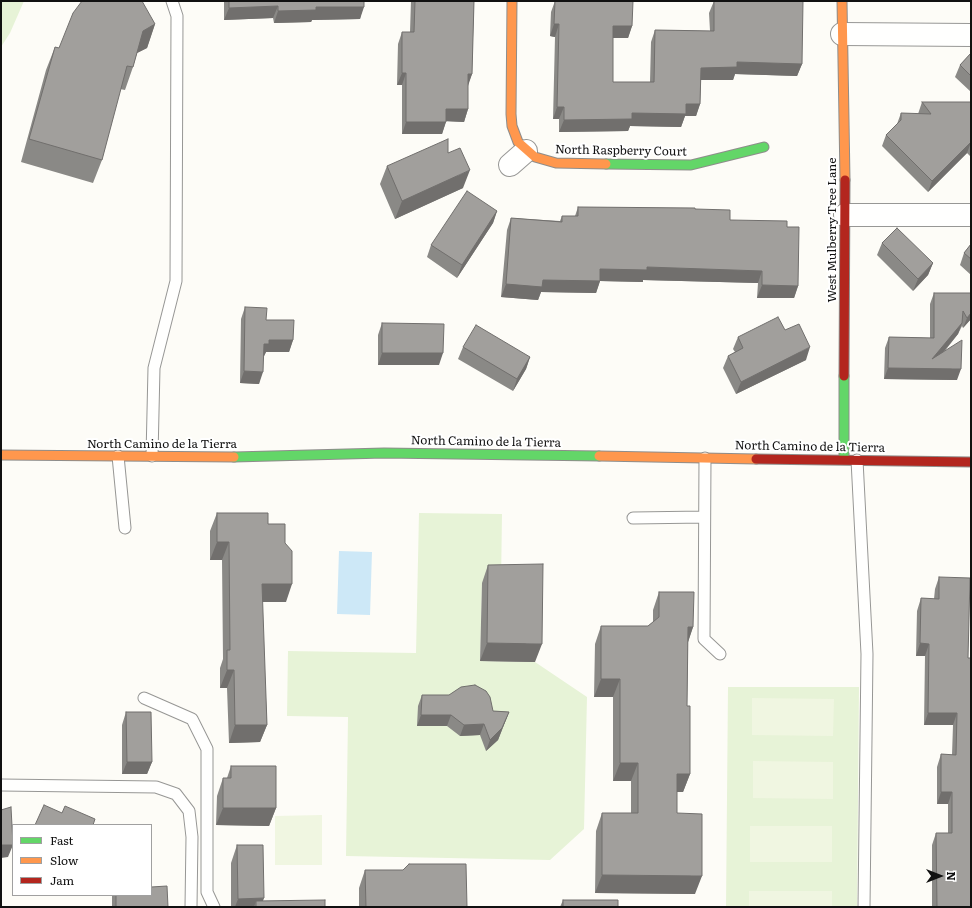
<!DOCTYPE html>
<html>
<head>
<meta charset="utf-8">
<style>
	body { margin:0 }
	#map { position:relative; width:972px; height:908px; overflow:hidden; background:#fdfcf7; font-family:Literata,serif }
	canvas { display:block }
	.frame { position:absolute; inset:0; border:2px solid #111; pointer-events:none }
	.legend { position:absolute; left:12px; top:824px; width:140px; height:72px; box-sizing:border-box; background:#fff; border:1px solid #a0a0a0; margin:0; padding:5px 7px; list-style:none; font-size:12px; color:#111 }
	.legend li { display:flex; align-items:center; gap:8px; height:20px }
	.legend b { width:20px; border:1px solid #a0a0a0 }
	.north { position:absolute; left:920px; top:856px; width:40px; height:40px; -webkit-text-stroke:3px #fff; paint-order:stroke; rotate:90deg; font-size:11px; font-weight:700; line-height:16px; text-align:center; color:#111 }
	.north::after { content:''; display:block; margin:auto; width:14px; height:18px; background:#111; clip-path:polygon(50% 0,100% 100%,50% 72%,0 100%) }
</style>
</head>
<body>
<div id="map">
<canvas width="972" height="908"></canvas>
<div class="frame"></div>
<ul class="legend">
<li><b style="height:5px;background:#63d668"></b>Fast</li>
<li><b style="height:5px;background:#ff974d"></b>Slow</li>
<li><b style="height:5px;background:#b3261e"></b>Jam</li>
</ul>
<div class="north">N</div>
</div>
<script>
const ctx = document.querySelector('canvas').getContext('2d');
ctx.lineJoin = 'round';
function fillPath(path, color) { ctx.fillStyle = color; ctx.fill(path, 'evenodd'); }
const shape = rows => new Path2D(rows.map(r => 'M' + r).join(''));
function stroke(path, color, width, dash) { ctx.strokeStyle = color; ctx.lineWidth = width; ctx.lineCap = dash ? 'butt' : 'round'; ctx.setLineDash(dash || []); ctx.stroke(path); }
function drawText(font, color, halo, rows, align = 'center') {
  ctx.font = font + ' Literata,serif'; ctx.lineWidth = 4; ctx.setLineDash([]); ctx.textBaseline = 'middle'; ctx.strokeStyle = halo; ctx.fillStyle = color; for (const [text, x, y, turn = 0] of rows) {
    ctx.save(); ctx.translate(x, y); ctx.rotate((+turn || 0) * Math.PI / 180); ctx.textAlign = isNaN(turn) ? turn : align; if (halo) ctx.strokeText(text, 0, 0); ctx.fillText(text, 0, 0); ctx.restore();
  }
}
fillPath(shape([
	[1,1,24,1,10,33,1,47],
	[419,513,502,514,501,584,482,583,480,661,535,662,587,697,584,829,550,860,346,856,348,717,287,716,288,651,416,653],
	[728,687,859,687,857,907,726,907]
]), '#e7f3d7');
fillPath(shape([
	[752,698,834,699,833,736,752,735],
	[753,761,833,762,833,799,753,798],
	[322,815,322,865,275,865,275,816],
	[750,826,832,826,832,862,750,862],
	[749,891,832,891,832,907,749,907]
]), '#f0f6e1');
fillPath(shape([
	[339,551,372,552,370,615,337,614]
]), '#cde8f7');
const lane = shape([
	[118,456,125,528],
	[152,456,154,368,176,281,177,16,172,1],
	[705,458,704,639,720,654],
	[857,460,867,654,864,907],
	[633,518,704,517],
	[144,698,192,719,207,749,207,892,214,907],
	[1,785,156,787,176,794,189,811,192,837,191,907]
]);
const street = shape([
	[842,34,971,35],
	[510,165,526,151],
	[845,215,971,215]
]);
const fast = shape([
	[606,164,691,165,764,147],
	[234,457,384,453,599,456],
	[844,459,844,376]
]);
const slow = shape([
	[512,1,511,114,512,126,518,142,535,157,556,163,606,164],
	[842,1,845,180],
	[1,455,234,457],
	[599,456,756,459]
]);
const jam = shape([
	[844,376,845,180],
	[756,459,971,462]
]);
stroke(lane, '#979795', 13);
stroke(street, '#979795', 24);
stroke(fast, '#8e8d8b', 11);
stroke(slow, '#8e8d8b', 11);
stroke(jam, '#8e8d8b', 11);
stroke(lane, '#fffffe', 11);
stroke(street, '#fffffe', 22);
stroke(fast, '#63d668', 9);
stroke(slow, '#ff974d', 9);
stroke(jam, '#b3261e', 9);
fillPath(shape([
	[224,1,364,1,360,19,312,20,311,22,274,23,273,18,224,20],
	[411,1,474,1,472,74,468,84,468,109,464,122,446,121,442,134,402,134,402,85,397,85,398,44,402,32,410,32],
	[555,1,632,26,628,38,613,38,613,82,650,82,651,42,655,30,710,31,709,13,714,1,802,64,797,76,735,74,733,80,701,80,700,104,696,116,685,116,681,127,630,126,628,131,559,132,559,119,553,119,555,37,550,36,551,12],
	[155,24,147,48,137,53,133,67,125,90,120,89,102,160,93,183,21,162,46,70,55,47,59,48],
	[971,53,971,92,955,77,960,65],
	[922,102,971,102,971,157,967,153,928,192,882,146,886,135,897,124,901,113,918,114],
	[448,153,463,188,395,219,380,184,387,166],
	[578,207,695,209,730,220,787,227,798,286,794,298,757,298,758,283,643,280,643,282,600,281,596,293,541,292,538,300,501,297,507,230,511,218,560,221,562,216,575,216],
	[497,211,493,223,457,278,427,257,431,245],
	[882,243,933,263,928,275,913,291,877,255],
	[971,244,971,275,960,265,964,253],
	[934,293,971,293,971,319,963,328,962,326,958,334,944,352,957,380,884,379,885,348,889,337,930,338,930,304],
	[245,307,266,320,293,340,289,352,266,352,264,356,263,356,259,384,240,383,241,319],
	[382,323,439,365,378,365,378,335],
	[785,330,806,360,736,394,723,368,728,356,735,352,733,349,738,337],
	[463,347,530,357,526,369,513,391,458,359],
	[217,513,268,524,286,602,262,602,267,725,260,742,229,743,227,688,220,688,220,668,223,659,222,560,210,560,210,531],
	[488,565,535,662,480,661,482,583],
	[939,577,968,658,971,907,932,907,932,845,936,833,948,833,948,804,937,804,937,767,941,754,952,755,953,725,924,725,925,656,916,656,917,611,921,598,934,599,935,589],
	[659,592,693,627,688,642,687,706,690,774,683,792,677,792,677,813,695,894,595,893,596,831,602,813,631,813,631,781,613,781,613,697,594,697,595,644,601,626,648,626,653,622,653,610],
	[422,695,493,711,509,712,498,740,486,751,480,735,460,736,447,726,417,726,418,706],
	[126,712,152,762,147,774,122,774,122,725],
	[231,766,276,808,269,826,216,825,217,796,223,778,227,778],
	[237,845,263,901,325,907,231,907,231,863],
	[365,870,467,907,359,907,359,888],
	[151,887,168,907,112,907,112,895,151,895],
	[563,900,618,907,560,907]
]), '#8a8986');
fillPath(shape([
	[278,6,273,18,224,20,229,8],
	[316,7,364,7,360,19,312,20,311,22,274,23,278,11],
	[155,24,147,48,135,54,143,31],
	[554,24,559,24,555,37,550,36],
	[613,26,632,26,628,38,609,38],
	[737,62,802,64,797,76,735,74,733,80,697,80,701,68],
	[402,73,406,73,402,85,397,85],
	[468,74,472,74,468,86],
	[686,104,700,104,696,116,685,116,681,127,630,126,628,131,559,132,564,120],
	[557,107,564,107,559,119,553,119],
	[446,109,468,109,464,122,442,121],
	[406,122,446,122,442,134,402,134],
	[971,142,967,153,928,192,932,181],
	[470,170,463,188,395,219,402,201],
	[497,211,493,223,457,278,462,265],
	[933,263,928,275,913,291,918,279],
	[647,267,762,271,758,283,643,280,643,282,600,281,596,293,541,292,538,300,501,297,506,284,543,280,600,269],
	[762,285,798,286,794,298,757,298],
	[971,313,971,319,963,328,967,318],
	[962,323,958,334,929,369,961,369,957,380,884,379,888,368,932,359],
	[269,340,293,340,289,352,266,352,264,356,259,356,264,344],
	[810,347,806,360,736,394,741,382],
	[382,353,443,353,439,365,378,365],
	[530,357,526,369,513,391,517,379],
	[244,371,263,372,259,384,240,383],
	[217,542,229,542,222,560,210,560],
	[262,584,292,584,286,602,255,602],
	[688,627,693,627,687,645],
	[487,643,542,644,535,662,480,661],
	[920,643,929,644,925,656,916,656],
	[227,670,234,670,227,688,220,688],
	[601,679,620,679,613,697,594,697],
	[509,712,498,740,486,751,490,740],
	[928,713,957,713,953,725,924,725],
	[421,715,451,715,447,726,417,726],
	[484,724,480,735,460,736,464,725],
	[235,725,267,725,260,742,229,743],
	[127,762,152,762,147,774,122,774],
	[620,763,638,763,631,781,613,781],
	[677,774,690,774,683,792,671,792],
	[941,792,952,792,948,804,937,804],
	[223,808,276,808,269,826,216,825],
	[1,845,13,845,8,857,1,858],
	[602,875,702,876,695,894,595,893],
	[264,898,261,907,256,901,254,907,235,907,238,899]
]), '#716f6d');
const building = shape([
	[82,1,142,1,155,24,143,31,133,67,127,66,102,160,29,139,55,47,59,48,73,13,82,1],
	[229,1,364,1,364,7,316,7,316,10,278,11,278,6,229,8,229,1],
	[415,1,474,1,472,74,468,74,468,109,446,109,446,122,406,122,406,73,402,73,402,32,414,32,415,1],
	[555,1,633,1,632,26,613,26,613,82,654,82,655,30,714,31,714,1,803,1,802,64,737,62,737,67,701,68,700,104,686,104,686,114,632,113,632,119,564,120,564,107,557,107,559,24,554,24,555,1],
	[971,53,971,76,960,65,971,53],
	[922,102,971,102,971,142,932,181,886,135,901,120,901,113,931,114,922,102],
	[448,139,448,153,460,148,470,170,402,201,387,166,448,139],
	[467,191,497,211,462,265,431,245,467,191],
	[578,207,695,208,695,209,730,210,730,220,787,221,787,227,799,227,798,286,762,285,762,271,647,267,647,270,600,269,600,281,543,280,542,287,506,284,511,218,562,222,562,216,578,216,578,207],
	[897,228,933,263,918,279,882,243,897,228],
	[971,244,971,259,964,253,971,244],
	[934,293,971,293,971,313,967,318,963,311,962,323,932,359,962,340,961,369,888,368,889,337,934,338,934,293],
	[245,307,267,308,266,320,294,320,293,340,269,340,269,344,264,344,263,372,244,371,245,307],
	[778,317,785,330,799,324,810,347,741,382,728,356,743,348,738,337,778,317],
	[382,323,444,324,443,353,382,353,382,323],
	[476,325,530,357,517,379,463,347,476,325],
	[217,513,268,513,268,524,285,524,285,543,292,551,292,584,262,584,267,725,235,725,234,670,227,670,227,650,230,650,229,542,217,542,217,513],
	[543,564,542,644,487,643,488,565,543,564],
	[939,577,970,578,968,658,971,658,971,907,937,907,936,833,952,833,952,792,941,792,941,754,956,755,957,713,928,713,929,644,920,643,921,598,939,599,939,577],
	[659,592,694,592,693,627,688,627,687,706,690,706,690,774,677,774,677,813,702,814,702,876,602,875,602,813,638,813,638,763,620,763,620,679,601,679,601,626,648,626,659,617,659,592],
	[475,685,486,691,490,697,493,711,509,712,502,728,490,740,484,724,464,725,451,715,421,715,422,695,449,695,461,687,475,685],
	[126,712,151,712,152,762,127,762,126,712],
	[231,766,276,766,276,808,223,808,223,778,231,778,231,766],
	[44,805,62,813,65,806,95,819,93,825,35,825,44,805],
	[11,807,13,845,1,845,1,810,11,807],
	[237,845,263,845,264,898,238,899,237,845],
	[409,864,466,864,467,907,366,907,365,870,403,870,409,864],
	[151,884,151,887,167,886,168,907,116,907,116,895,151,895,151,884],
	[325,900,325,907,256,907,256,901,325,900],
	[563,900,618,900,618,907,563,907,563,900]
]);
fillPath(building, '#a19f9c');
stroke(building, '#716f6d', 1);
drawText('12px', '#111', '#fff', [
	["North Raspberry Court",621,151,1],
	["West Mulberry Tree Lane",832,230,-90],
	["North Camino de la Tierra",486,442,1],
	["North Camino de la Tierra",162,444],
	["North Camino de la Tierra",810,447,1]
]);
</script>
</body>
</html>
